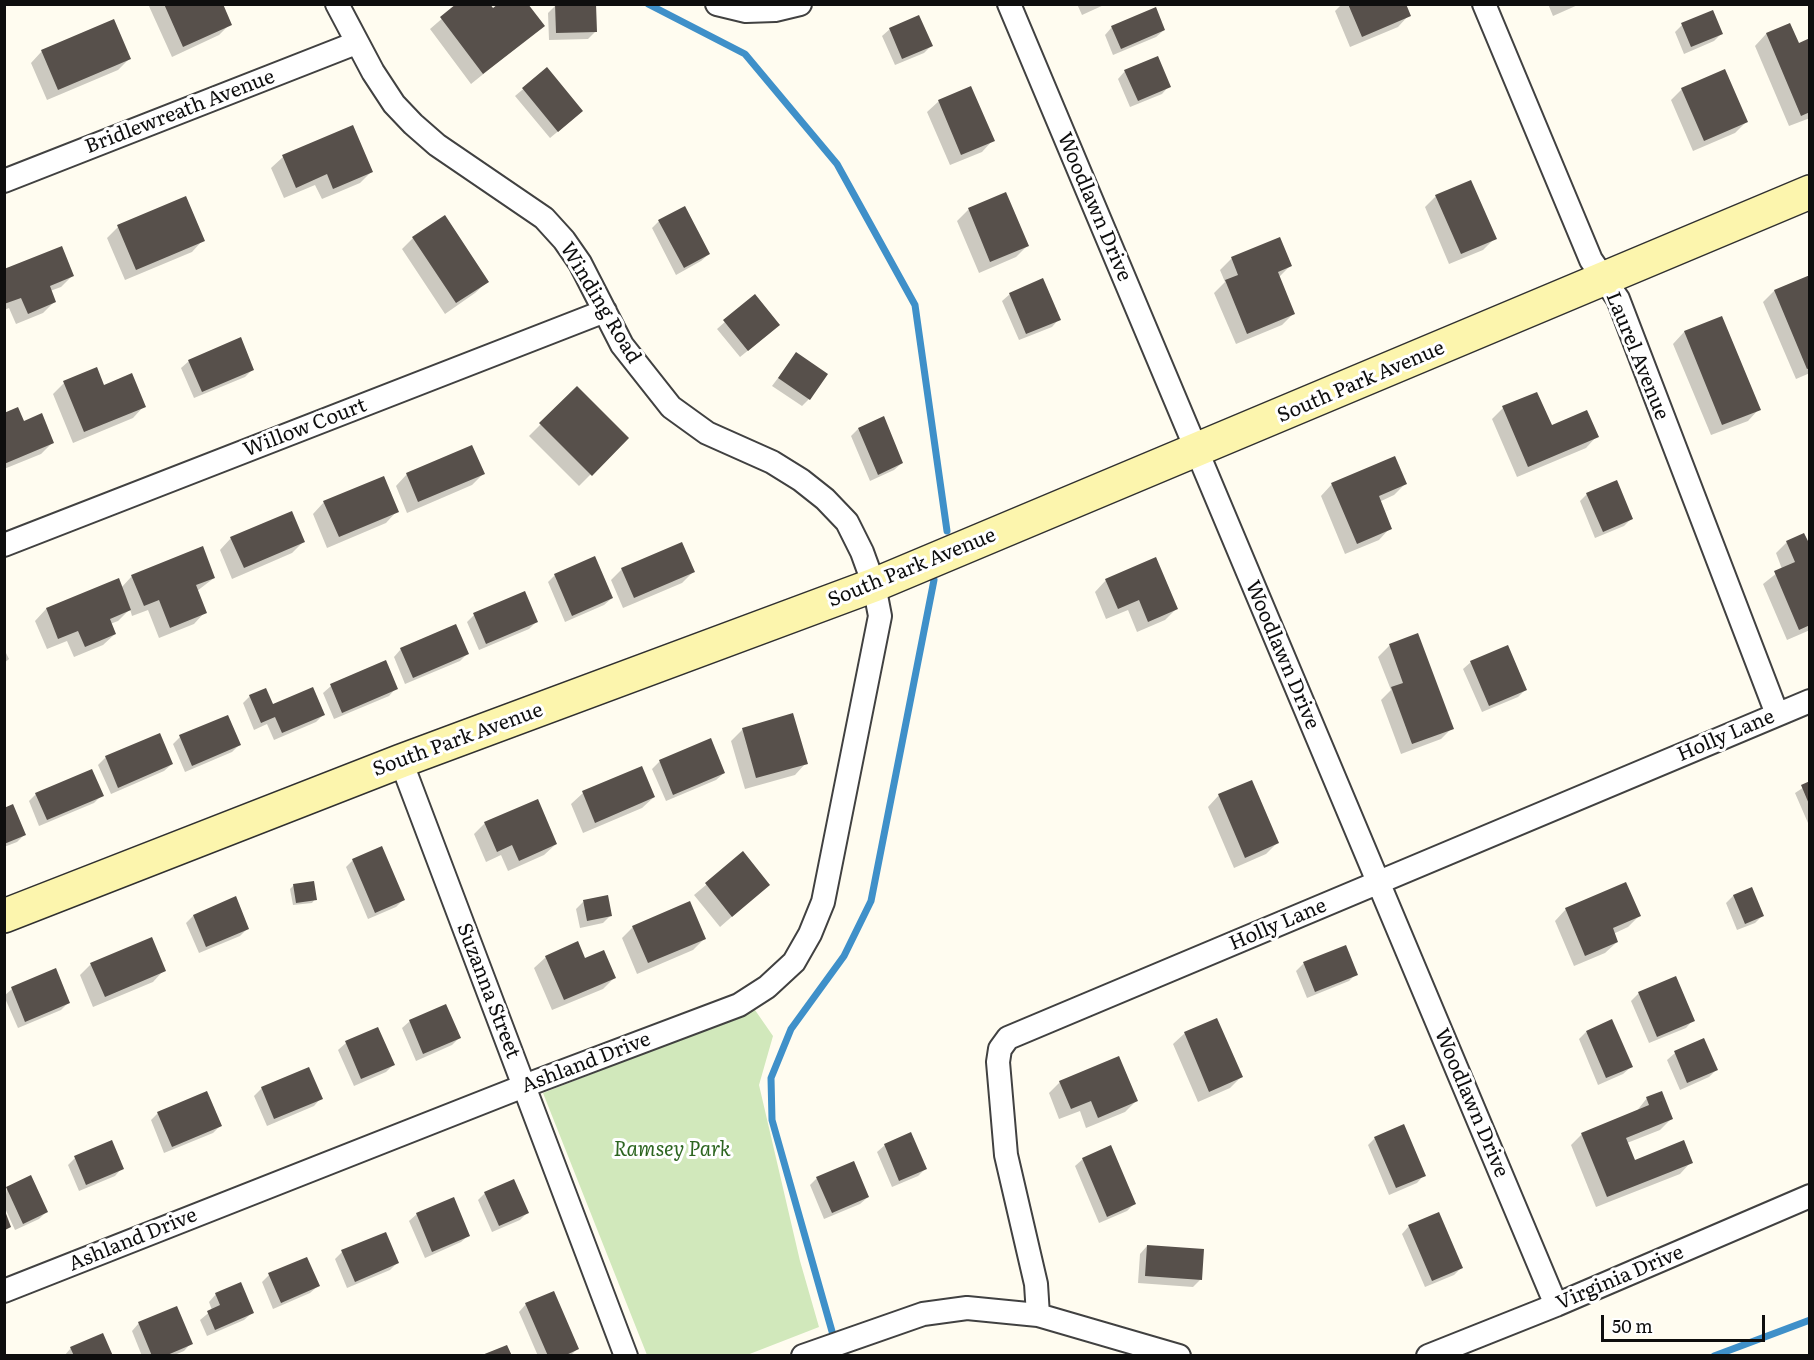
<!DOCTYPE html>
<html>
<head>
<meta charset="utf-8">
<style>
	body { margin:0 }
	#map { position:relative; width:1814px; height:1360px; overflow:hidden; background:#fffcf0; font-family:Literata,serif }
	canvas { display:block }
	.frame { position:absolute; inset:0; border:6px solid #0e0e0e; pointer-events:none }
	.scale { position:absolute; left:1601px; top:1315px; width:164px; height:27px; box-sizing:border-box; border:3px solid #0e0e0e; border-top:0; padding-left:8px; font-size:18px; line-height:21px; white-space:nowrap; color:#0e0e0e; -webkit-text-stroke:4px #fff; paint-order:stroke }
</style>
</head>
<body>
<div id="map">
<canvas width="1814" height="1360"></canvas>
<div class="frame"></div>
<div class="scale">50 m</div>
</div>
<script>
const ctx = document.querySelector('canvas').getContext('2d');
ctx.lineJoin = 'round';
function fillPath(path, color) { ctx.fillStyle = color; ctx.fill(path, 'evenodd'); }
const shape = rows => new Path2D(rows.map(r => 'M' + r).join(''));
function stroke(path, color, width, dash) { ctx.strokeStyle = color; ctx.lineWidth = width; ctx.lineCap = dash ? 'butt' : 'round'; ctx.setLineDash(dash || []); ctx.stroke(path); }
function drawText(font, color, halo, rows, align = 'center') {
  ctx.font = font + ' Literata,serif'; ctx.lineWidth = 6; ctx.setLineDash([]); ctx.textBaseline = 'middle'; ctx.strokeStyle = halo; ctx.fillStyle = color; for (const [text, x, y, turn = 0] of rows) {
    ctx.save(); ctx.translate(x, y); ctx.rotate((+turn || 0) * Math.PI / 180); ctx.textAlign = isNaN(turn) ? turn : align; if (halo) ctx.strokeText(text, 0, 0); ctx.fillText(text, 0, 0); ctx.restore();
  }
}
fillPath(shape([
	[755,1010,773,1036,759,1085,800,1261,819,1327,747,1355,647,1355,543,1093]
]), '#d1e8bb');
fillPath(shape([
	[148,4,221,4,230,24,219,35,172,57],
	[459,4,493,10,543,26,471,84,430,29],
	[1077,4,1106,4,1082,15],
	[1342,4,1404,4,1409,15,1398,27,1350,47,1335,11],
	[1548,4,1580,4,1553,16],
	[555,6,596,31,588,39,549,40,548,13],
	[1789,24,1798,45,1810,40,1810,118,1789,126,1755,46,1766,34],
	[1682,25,1721,34,1714,41,1684,54,1675,32],
	[1112,27,1164,30,1156,37,1113,55,1105,35],
	[890,29,931,46,924,53,895,65,882,36],
	[42,51,129,59,118,70,47,100,31,63],
	[547,69,574,118,550,138,515,96],
	[1125,71,1169,86,1162,94,1130,107,1118,79],
	[1682,89,1746,122,1735,133,1693,151,1671,100],
	[939,101,993,140,982,152,950,165,927,112],
	[352,127,371,172,360,183,322,199,315,185,284,198,271,168,283,157],
	[1005,194,1027,246,1016,257,979,273,957,221,968,210],
	[1436,196,1495,238,1483,250,1449,264,1425,207],
	[659,221,709,254,701,261,676,275,652,228],
	[118,227,203,240,192,252,125,280,107,238],
	[413,238,487,282,475,293,445,314,402,249],
	[1280,239,1291,265,1279,277,1294,313,1282,325,1236,344,1214,293,1225,282,1220,270,1231,259],
	[4,271,72,276,61,287,50,291,54,302,43,313,16,324,9,308,4,310],
	[1810,276,1810,373,1796,379,1763,302,1774,291],
	[1010,294,1059,319,1052,327,1019,340,1002,301],
	[754,296,771,332,740,357,717,329],
	[1721,318,1759,409,1748,421,1711,435,1673,344,1684,332],
	[796,354,809,399,802,406,772,386],
	[189,361,253,369,245,377,194,398,181,368],
	[64,383,103,387,144,406,133,418,73,443,53,394],
	[577,388,627,438,579,486,529,436],
	[1503,408,1551,427,1597,436,1586,448,1517,477,1492,419],
	[4,414,23,423,53,442,41,454,4,469],
	[858,429,902,463,894,470,870,481,851,436],
	[407,474,483,474,472,485,407,513,396,486],
	[1332,484,1405,484,1394,495,1379,502,1390,528,1379,540,1345,554,1321,496],
	[1587,494,1632,518,1624,526,1595,538,1580,501],
	[324,502,397,511,386,523,327,548,313,514],
	[231,538,303,542,292,553,232,579,220,550],
	[1787,542,1810,549,1810,630,1787,640,1763,584,1782,569,1776,553],
	[622,569,693,572,682,583,623,608,611,580],
	[555,575,612,598,604,605,565,622,548,582],
	[132,576,214,578,197,591,205,612,194,624,159,638,148,610,132,616,130,609,118,621,110,624,115,634,103,645,74,657,67,641,47,649,35,621,46,609,118,580,121,588],
	[1106,580,1176,609,1165,620,1137,632,1128,610,1106,619,1095,592],
	[474,615,536,622,529,629,479,650,467,622],
	[1417,635,1452,728,1441,739,1401,754,1381,700,1391,690,1378,657,1389,646],
	[4,649,9,659,4,663],
	[401,649,467,654,460,661,405,684,394,657],
	[385,662,396,688,389,696,334,719,323,693,331,686],
	[1471,662,1525,690,1518,697,1482,712,1463,669],
	[250,696,272,706,323,715,316,722,274,740,267,724,254,730,243,703],
	[743,729,806,763,795,775,745,789,731,741],
	[180,737,239,745,232,752,185,772,173,744],
	[710,740,724,773,716,780,666,801,652,769,659,762],
	[106,757,172,764,164,771,111,794,98,765],
	[641,768,654,797,642,808,583,833,571,804,583,793],
	[1810,783,1810,823,1808,823,1795,793],
	[36,794,102,795,94,803,39,826,29,801],
	[1219,795,1277,843,1266,854,1234,868,1208,807],
	[4,810,24,835,17,842,4,847],
	[485,823,556,844,544,855,508,871,501,855,486,862,474,834],
	[743,854,768,885,720,927,694,895],
	[353,860,403,900,396,907,368,919,346,867],
	[294,885,315,899,312,903,293,905,290,889],
	[1751,889,1762,916,1755,923,1737,930,1726,903,1733,896],
	[583,902,611,915,603,923,580,928,576,909],
	[1566,909,1639,916,1628,927,1613,934,1617,942,1605,953,1574,966,1555,921],
	[193,916,248,928,240,936,199,953,186,923],
	[633,927,705,938,693,950,637,974,622,938],
	[1345,947,1356,974,1349,981,1307,998,1296,971,1303,964],
	[546,957,584,960,614,978,603,989,552,1010,534,968],
	[91,964,164,970,153,982,93,1007,80,975],
	[55,970,69,1002,61,1010,18,1028,4,996,12,989],
	[1675,978,1693,1020,1686,1028,1649,1043,1631,1001,1639,993],
	[410,1021,459,1038,452,1045,416,1061,402,1028],
	[378,1029,393,1065,386,1072,354,1086,338,1050,346,1043],
	[1586,1032,1631,1067,1623,1074,1598,1085,1579,1039],
	[1185,1033,1241,1077,1230,1088,1198,1102,1173,1044],
	[1675,1053,1716,1070,1709,1077,1680,1090,1667,1060],
	[1060,1082,1136,1101,1125,1112,1086,1128,1080,1111,1059,1119,1049,1093],
	[262,1088,321,1098,314,1106,267,1126,254,1096],
	[1647,1098,1671,1119,1660,1130,1627,1143,1634,1162,1691,1162,1680,1174,1596,1207,1571,1145,1582,1134,1636,1112],
	[158,1113,220,1126,213,1133,164,1153,151,1120],
	[1375,1138,1424,1175,1417,1183,1389,1195,1368,1145],
	[885,1145,925,1169,918,1176,892,1187,877,1152],
	[75,1158,122,1168,115,1176,79,1191,68,1165],
	[1083,1159,1134,1204,1127,1211,1099,1223,1075,1166],
	[817,1178,868,1197,860,1204,824,1219,810,1185],
	[7,1188,46,1212,39,1219,15,1230,4,1206],
	[485,1193,527,1213,520,1220,492,1232,478,1200],
	[417,1214,469,1235,461,1242,425,1258,409,1221],
	[1409,1226,1461,1268,1454,1275,1425,1287,1402,1234],
	[1147,1246,1201,1279,1193,1287,1138,1283,1140,1254],
	[342,1252,397,1263,390,1270,347,1288,335,1259],
	[269,1275,318,1286,310,1293,273,1309,262,1282],
	[216,1294,252,1313,244,1320,207,1336,200,1320,212,1310,209,1302],
	[526,1304,577,1349,570,1356,538,1356,519,1312],
	[139,1323,191,1343,184,1351,172,1356,142,1356,132,1331],
	[71,1348,111,1356,64,1356]
]), '#0003');
stroke(shape([
	[648,4,745,54,837,164,915,305,947,531],
	[839,1356,772,1120,771,1078,791,1029,844,956,871,901,934,580],
	[1714,1356,1810,1320]
]), '#3f90c9', 7);
fillPath(shape([
	[164,4,223,4,232,25,183,47],
	[456,4,490,4,493,8,498,4,528,4,545,26,483,74,440,17],
	[555,4,596,4,597,32,556,33],
	[1348,4,1406,4,1411,16,1362,37],
	[1156,7,1165,30,1121,49,1111,26],
	[1713,10,1723,34,1691,47,1681,23],
	[919,15,933,46,902,59,889,28],
	[114,19,131,59,58,90,41,50],
	[1790,23,1799,43,1810,38,1810,112,1801,116,1766,33],
	[1158,56,1171,87,1138,101,1124,70],
	[547,67,583,111,558,132,522,88],
	[1725,69,1748,122,1704,141,1681,88],
	[971,86,995,141,961,155,938,100],
	[353,125,373,172,333,189,327,174,296,188,282,155],
	[1471,180,1497,239,1461,254,1435,195],
	[1006,192,1029,246,990,262,968,208],
	[186,196,205,241,136,270,117,225],
	[685,206,710,254,684,268,658,220],
	[445,215,489,282,456,303,412,237],
	[1280,237,1292,266,1278,272,1295,314,1247,334,1225,280,1238,275,1231,257],
	[62,246,74,276,50,286,56,302,28,314,21,298,4,304,4,269],
	[1810,275,1810,368,1807,369,1774,290],
	[1043,278,1061,320,1026,334,1009,293],
	[755,294,780,325,748,351,723,320],
	[1722,316,1761,410,1722,425,1684,331],
	[241,337,254,370,202,392,188,360],
	[796,352,828,374,810,400,778,378],
	[97,367,104,385,132,373,146,407,84,432,63,381],
	[577,386,629,438,592,476,539,423],
	[1537,392,1552,425,1587,410,1599,437,1528,467,1502,406],
	[18,407,24,421,42,413,54,443,4,464,4,413],
	[884,416,903,463,878,475,858,428],
	[472,445,485,474,418,502,406,473],
	[1395,456,1407,484,1379,496,1392,529,1357,544,1331,483],
	[384,476,399,512,339,537,323,501],
	[1617,480,1633,519,1603,532,1586,493],
	[292,511,305,542,244,568,230,537],
	[1804,533,1810,545,1810,625,1799,630,1774,571,1795,562,1786,541],
	[682,542,695,572,634,598,621,568],
	[203,546,215,578,196,585,207,613,170,628,159,600,144,606,131,575],
	[595,556,613,598,572,616,554,574],
	[1156,557,1178,609,1148,622,1139,600,1118,609,1105,579],
	[119,578,131,610,110,619,116,634,85,647,78,631,58,639,46,608],
	[525,591,538,622,486,644,473,613],
	[456,624,469,654,413,678,400,648],
	[1418,633,1454,729,1412,744,1391,687,1403,683,1389,644],
	[1508,645,1527,690,1489,706,1470,661],
	[386,660,398,689,342,713,330,684],
	[313,687,325,715,282,733,275,717,261,723,249,695,266,688,273,704],
	[793,713,808,764,756,778,742,728],
	[228,715,241,745,192,766,179,735],
	[160,733,173,764,118,788,105,756],
	[711,738,725,773,673,795,659,760],
	[642,766,655,797,595,823,582,791],
	[92,769,104,796,47,820,35,793],
	[1252,780,1279,843,1245,858,1218,794],
	[1810,781,1810,804,1809,804,1801,785],
	[538,799,557,844,519,861,512,845,497,852,484,822],
	[13,804,26,835,4,844,4,808],
	[382,846,405,900,375,913,352,859],
	[743,851,770,885,732,917,705,883],
	[314,881,317,900,296,903,293,884],
	[1626,882,1641,916,1613,928,1618,942,1585,956,1565,908],
	[1752,887,1764,916,1745,924,1733,895],
	[608,895,612,916,587,921,583,900],
	[236,896,249,929,206,947,193,915],
	[690,901,706,939,648,963,632,926],
	[152,937,166,971,105,997,90,963],
	[578,941,585,958,604,950,616,978,564,1000,545,956],
	[1346,945,1358,975,1315,992,1303,962],
	[56,968,70,1003,25,1022,11,987],
	[1676,976,1695,1021,1657,1037,1638,992],
	[446,1004,461,1038,423,1054,409,1020],
	[1217,1018,1243,1077,1209,1092,1184,1032],
	[1612,1019,1633,1067,1606,1078,1586,1031],
	[378,1027,395,1065,361,1079,345,1041],
	[1704,1038,1718,1070,1687,1083,1674,1051],
	[1119,1056,1138,1101,1098,1118,1091,1101,1071,1109,1059,1081],
	[309,1067,323,1099,274,1119,261,1087],
	[207,1091,222,1126,172,1147,157,1112],
	[1662,1091,1673,1119,1626,1138,1635,1160,1684,1140,1693,1163,1607,1197,1581,1133,1649,1105,1646,1097],
	[1404,1124,1426,1176,1396,1188,1374,1137],
	[911,1132,927,1169,899,1181,884,1144],
	[112,1140,124,1169,86,1185,74,1156],
	[1111,1145,1136,1204,1107,1217,1082,1158],
	[854,1161,869,1197,832,1213,816,1177],
	[31,1175,48,1212,23,1224,6,1187],
	[514,1179,529,1213,499,1226,484,1192],
	[454,1197,470,1236,432,1252,416,1213],
	[5,1211,11,1227,5,1230],
	[1439,1212,1463,1268,1432,1281,1408,1225],
	[386,1232,399,1263,355,1282,341,1250],
	[1147,1245,1204,1249,1202,1280,1145,1276],
	[307,1257,320,1286,281,1303,268,1273],
	[241,1282,254,1313,215,1330,207,1311,220,1305,215,1293],
	[554,1291,579,1349,564,1356,548,1356,525,1303],
	[177,1306,193,1344,165,1356,152,1356,138,1322],
	[103,1333,113,1356,74,1356,70,1347],
	[507,1345,512,1356,482,1356,482,1355]
]), '#57504b');
const street = shape([
	[717,4,746,11,775,10,800,4],
	[1009,4,1556,1305],
	[1484,4,1591,260,1618,299,1777,714],
	[4,181,356,43],
	[4,545,605,311],
	[401,761,626,1356],
	[4,1291,524,1086,739,1005,767,987,794,962,810,934,823,902,880,616,874,585,862,552,847,522,825,499,801,480,772,462,707,433,671,407,622,345,580,263,564,240,544,218,437,145,413,124,394,104,373,72,337,4],
	[1038,1315,1036,1284,1006,1155,998,1062,1000,1049,1008,1038,1810,701],
	[803,1356,923,1314,967,1308,1038,1315,1179,1356],
	[1428,1356,1556,1305,1810,1196]
]);
const secondary = shape([
	[4,916,401,761,874,585,1810,192]
]);
stroke(street, '#414141', 26);
stroke(secondary, '#303030', 36);
stroke(street, '#fff', 22);
stroke(secondary, '#fcf5ad', 33);
drawText('20px', '#0e0e0e', '#fff', [
	["Bridlewreath Avenue",180,112,-21],
	["Woodlawn Drive",1094,207,67],
	["Winding Road",600,303,59],
	["Laurel Avenue",1637,356,68],
	["South Park Avenue",1361,382,-23],
	["Willow Court",305,428,-21],
	["South Park Avenue",912,568,-22],
	["Woodlawn Drive",1282,655,67],
	["Holly Lane",1726,736,-23],
	["South Park Avenue",458,740,-20],
	["Holly Lane",1278,925,-23],
	["Suzanna Street",488,991,69],
	["Ashland Drive",586,1063,-21],
	["Woodlawn Drive",1471,1103,67],
	["Ashland Drive",133,1240,-22],
	["Virginia Drive",1620,1278,-23]
]);
drawText('italic 20px', '#2d6520', '#fff', [
	["Ramsey Park",672,1150]
]);
</script>
</body>
</html>
